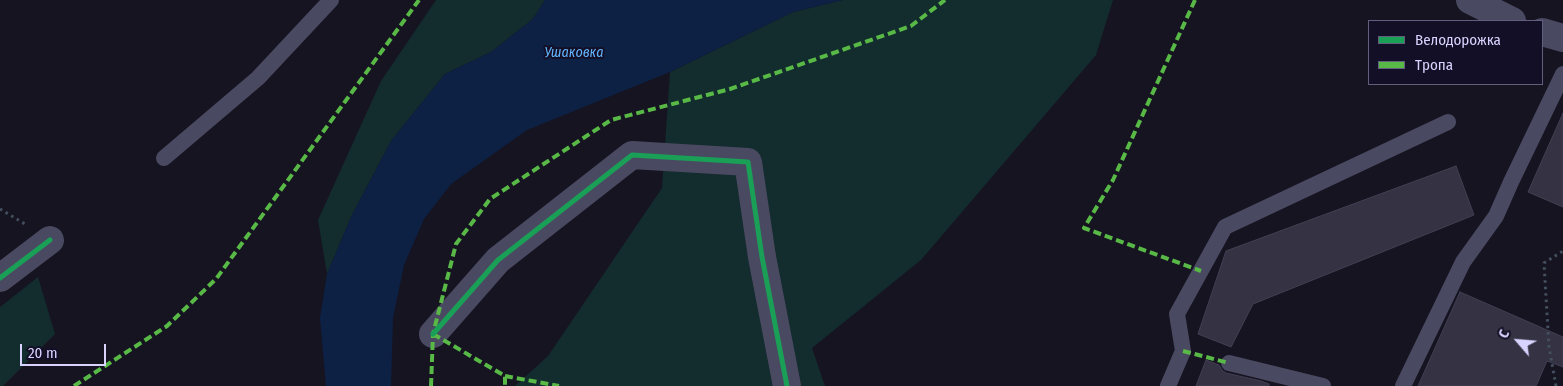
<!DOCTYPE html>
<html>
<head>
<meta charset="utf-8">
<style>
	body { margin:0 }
	#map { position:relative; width:1563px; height:386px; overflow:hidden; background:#161421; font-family:"Fira Sans Condensed",sans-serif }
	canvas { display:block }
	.legend { position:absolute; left:1368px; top:20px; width:175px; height:65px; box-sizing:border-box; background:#130f26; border:1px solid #625e7d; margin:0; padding:6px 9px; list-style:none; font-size:15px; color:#d9d4ff }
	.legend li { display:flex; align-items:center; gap:10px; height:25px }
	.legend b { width:25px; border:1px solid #625e7d }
	.north { position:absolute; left:1493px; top:316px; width:50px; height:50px; -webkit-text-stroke:4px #130f26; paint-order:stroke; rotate:297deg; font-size:14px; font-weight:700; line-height:20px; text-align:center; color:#d9d4ff }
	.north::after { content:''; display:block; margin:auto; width:18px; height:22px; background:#d9d4ff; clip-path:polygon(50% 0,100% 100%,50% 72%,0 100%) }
	.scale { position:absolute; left:20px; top:344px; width:86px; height:22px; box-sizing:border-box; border:2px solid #d9d4ff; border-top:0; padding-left:6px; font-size:15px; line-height:18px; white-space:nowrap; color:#d9d4ff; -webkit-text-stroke:4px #130f26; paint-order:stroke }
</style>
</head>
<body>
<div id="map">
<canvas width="1563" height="386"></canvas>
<ul class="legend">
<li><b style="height:6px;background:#1a9f57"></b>Велодорожка</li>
<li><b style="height:6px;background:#58b947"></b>Тропа</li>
</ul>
<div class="north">С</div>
<div class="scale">20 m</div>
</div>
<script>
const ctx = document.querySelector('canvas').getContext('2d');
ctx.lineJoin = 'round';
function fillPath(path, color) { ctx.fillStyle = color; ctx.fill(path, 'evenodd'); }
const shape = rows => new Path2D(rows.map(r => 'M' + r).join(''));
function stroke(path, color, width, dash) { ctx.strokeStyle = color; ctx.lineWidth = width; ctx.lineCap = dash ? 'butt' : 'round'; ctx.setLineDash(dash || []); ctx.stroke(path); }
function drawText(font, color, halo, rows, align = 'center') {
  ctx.font = font + ' "Fira Sans Condensed",sans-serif'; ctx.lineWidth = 4; ctx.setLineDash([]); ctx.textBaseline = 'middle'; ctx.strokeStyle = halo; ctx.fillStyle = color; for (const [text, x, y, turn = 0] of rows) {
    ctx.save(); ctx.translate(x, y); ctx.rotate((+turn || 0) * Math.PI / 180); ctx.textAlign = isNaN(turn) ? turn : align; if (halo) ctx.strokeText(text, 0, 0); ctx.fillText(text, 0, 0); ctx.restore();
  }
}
fillPath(shape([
	[436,0,545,0,533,19,491,52,445,74,391,141,351,217,327,274,318,220,381,81],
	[843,0,1113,0,1096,55,921,260,812,348,825,386,515,386,548,356,662,188,670,72,793,12],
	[38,277,55,334,3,386,0,386,0,307]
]), '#132c2d');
fillPath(shape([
	[545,0,843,0,793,12,670,72,527,130,451,184,424,219,404,265,393,318,391,386,326,386,320,318,327,274,351,217,391,141,445,74,491,52,533,19]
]), '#0d2144');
const building = shape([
	[1563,113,1563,207,1528,192,1563,113],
	[1456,166,1474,215,1253,304,1231,347,1198,334,1226,251,1456,166],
	[1460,292,1563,337,1563,367,1547,361,1536,386,1418,386,1460,292],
	[1206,360,1219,365,1222,370,1226,373,1261,381,1269,384,1269,386,1196,386,1206,360]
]);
fillPath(building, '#343243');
stroke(building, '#433f54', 1);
stroke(shape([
	[0,209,25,224],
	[1556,386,1549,347,1544,263,1563,251]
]), '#44505f', 3, [2.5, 4]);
stroke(shape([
	[164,158,258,78,331,0],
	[1229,363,1323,386],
	[1168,386,1183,351,1177,314,1225,227,1448,122],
	[1403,386,1463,262,1496,216,1511,182,1563,74]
]), '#4a4962', 16);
stroke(shape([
	[1470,0,1512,21],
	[1542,32,1563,38],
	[0,278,50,240],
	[433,334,498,260,632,155,748,162,762,257,787,386]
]), '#4a4962', 28);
stroke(shape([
	[1195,0,1113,180,1084,228,1201,271],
	[433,334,505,376,505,386],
	[1183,351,1229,363],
	[505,376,559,386],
	[74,386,167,326,216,279,419,0],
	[431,386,433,334,456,244,490,199,611,120,730,89,911,26,945,0]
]), '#58b947', 4, [8, 4]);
stroke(shape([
	[0,278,50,240],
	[433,334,498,260,632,155,748,162,762,257,787,386]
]), '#1a9f57', 5);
drawText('italic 14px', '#62b6ff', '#130f26', [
	["Ушаковка",574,53]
]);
</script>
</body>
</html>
